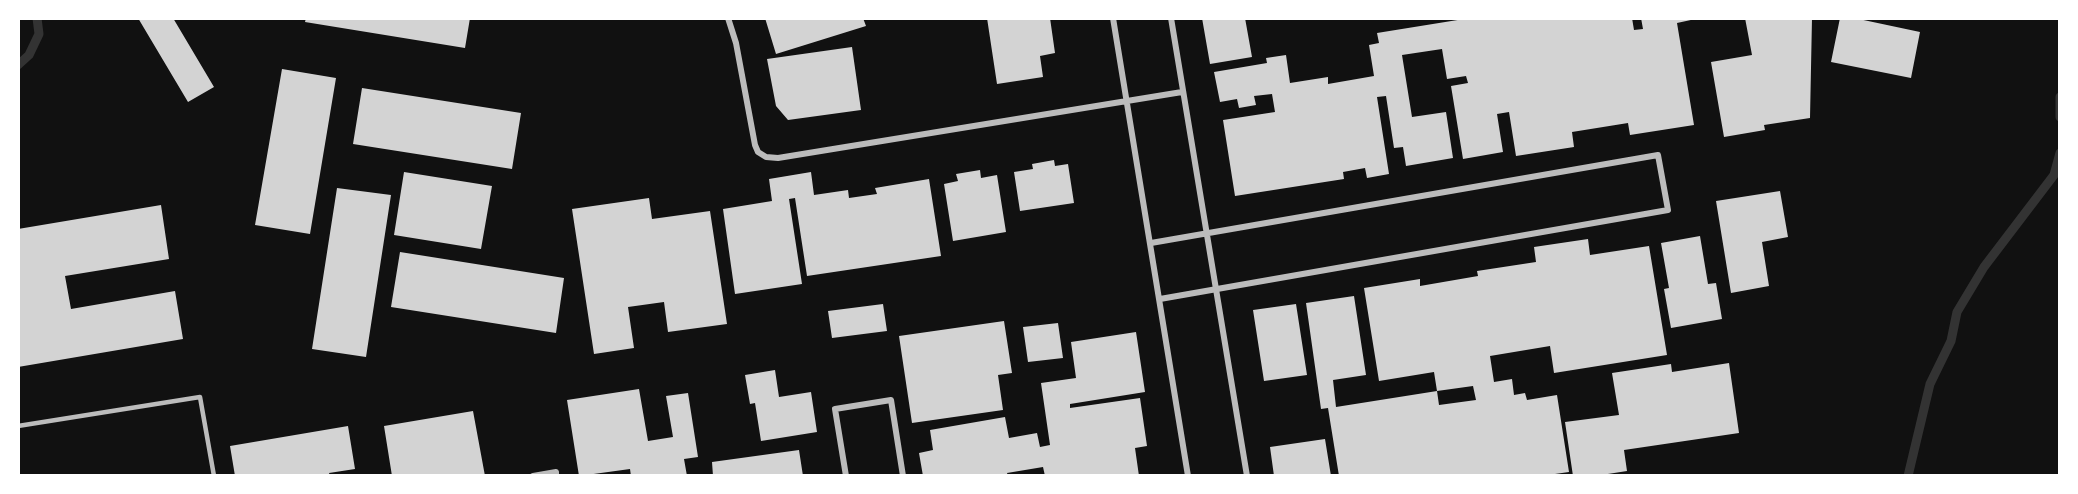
<!DOCTYPE html>
<html>
<head>
<meta charset="utf-8">
<style>
	body { margin:0 }
	#map { position:relative; width:2078px; height:494px; overflow:hidden; background:#111; font-family:Poppins,sans-serif }
	canvas { display:block }
	.frame { position:absolute; inset:0; border:20px solid #fff; pointer-events:none }
</style>
</head>
<body>
<div id="map">
<canvas width="2078" height="494"></canvas>
<div class="frame"></div>
</div>
<script>
const ctx = document.querySelector('canvas').getContext('2d');
ctx.lineJoin = 'round';
const shape = rows => new Path2D(rows.map(r => 'M' + r).join(''));
function stroke(path, color, width, dash) { ctx.strokeStyle = color; ctx.lineWidth = width; ctx.lineCap = dash ? 'butt' : 'round'; ctx.setLineDash(dash || []); ctx.stroke(path); }
function fillPath(path, color) { ctx.fillStyle = color; ctx.fill(path, 'evenodd'); }
stroke(shape([
	[18,65,29,55,39,34,37,18],
	[2060,97,2060,117],
	[1908,476,1930,384,1951,341,1957,312,1984,267,2054,175,2060,153]
]), '#333', 9);
fillPath(shape([
	[138,18,173,18,214,87,188,102],
	[306,18,470,18,465,48,305,22],
	[765,18,863,18,866,26,776,54],
	[987,18,1050,18,1055,53,1040,56,1043,77,997,84],
	[1202,18,1245,18,1252,57,1210,64],
	[1470,18,1632,18,1634,30,1643,29,1641,18,1700,18,1677,23,1694,125,1630,135,1628,123,1572,132,1574,147,1516,156,1509,112,1497,114,1503,152,1463,159,1451,86,1468,83,1466,76,1447,79,1442,49,1402,55,1412,117,1446,112,1453,158,1406,166,1403,147,1394,148,1386,96,1377,97,1389,174,1367,178,1365,168,1343,172,1344,179,1235,196,1223,120,1275,112,1272,94,1254,96,1256,105,1239,108,1237,99,1220,102,1214,72,1267,63,1266,58,1286,55,1290,83,1328,77,1328,84,1374,76,1369,45,1379,43,1377,33],
	[1745,18,1812,18,1810,118,1764,125,1765,130,1724,137,1711,62,1752,55],
	[1840,18,1854,18,1920,32,1911,78,1831,62],
	[852,47,861,110,788,120,776,106,767,59],
	[282,69,336,78,310,234,255,225],
	[362,88,521,113,512,169,353,144],
	[1054,160,1055,166,1068,164,1074,203,1020,211,1014,172,1033,169,1032,164],
	[980,170,981,178,997,175,1006,232,953,241,944,184,958,181,956,174],
	[404,172,492,186,481,249,394,235],
	[811,172,814,195,848,190,849,198,877,194,875,188,929,179,941,256,807,276,795,198,789,199,802,284,735,294,723,209,772,201,769,179],
	[337,188,391,195,366,357,312,349],
	[1780,191,1788,237,1762,242,1769,286,1731,293,1716,201],
	[649,198,652,219,710,211,727,324,668,332,664,302,628,307,634,348,594,354,572,209],
	[161,205,169,259,65,276,71,309,175,291,183,339,18,367,18,229],
	[1700,236,1708,284,1716,283,1722,319,1671,328,1664,289,1669,288,1661,243],
	[1588,239,1590,255,1649,246,1667,355,1554,373,1550,346,1490,356,1494,382,1512,379,1514,395,1525,393,1527,400,1557,395,1569,472,1541,476,1339,476,1328,408,1321,409,1306,303,1354,296,1366,375,1333,380,1336,407,1437,391,1439,405,1476,400,1473,386,1437,391,1434,372,1379,381,1364,288,1420,279,1420,286,1478,276,1477,271,1536,262,1534,247],
	[400,252,564,278,556,333,391,307],
	[883,304,887,331,832,338,828,311],
	[1296,304,1307,375,1264,381,1253,310],
	[1004,321,1012,373,998,375,1003,410,912,423,899,336],
	[1058,323,1063,358,1028,362,1023,327],
	[1136,332,1145,392,1070,404,1070,408,1140,398,1147,446,1135,448,1139,476,1045,476,1043,467,1007,473,1008,476,923,476,919,453,933,450,930,430,1005,417,1009,438,1037,433,1040,447,1050,445,1041,383,1076,378,1071,342],
	[1729,363,1739,433,1624,450,1627,471,1595,476,1573,476,1565,422,1619,415,1612,373,1671,364,1672,372],
	[775,370,779,397,811,392,817,432,761,441,755,403,750,404,745,375],
	[639,389,648,441,673,437,666,396,688,393,698,457,684,459,687,476,631,476,630,469,579,476,567,400],
	[473,411,485,476,392,476,384,426],
	[348,426,355,469,329,473,330,476,235,476,230,446],
	[1325,439,1331,476,1274,476,1270,447],
	[799,450,803,476,713,476,712,462]
]), '#d3d3d3');
stroke(shape([
	[18,426,200,397,214,476]
]), '#bcbcbc', 4.5);
stroke(shape([
	[728,18,736,43,755,145,758,152,766,157,778,158,1182,92],
	[1113,18,1188,476],
	[1171,18,1247,476],
	[1151,243,1658,155,1668,210,1160,299],
	[533,476,556,472,556,476],
	[846,476,835,409,891,400,903,476]
]), '#bcbcbc', 6);
</script>
</body>
</html>
